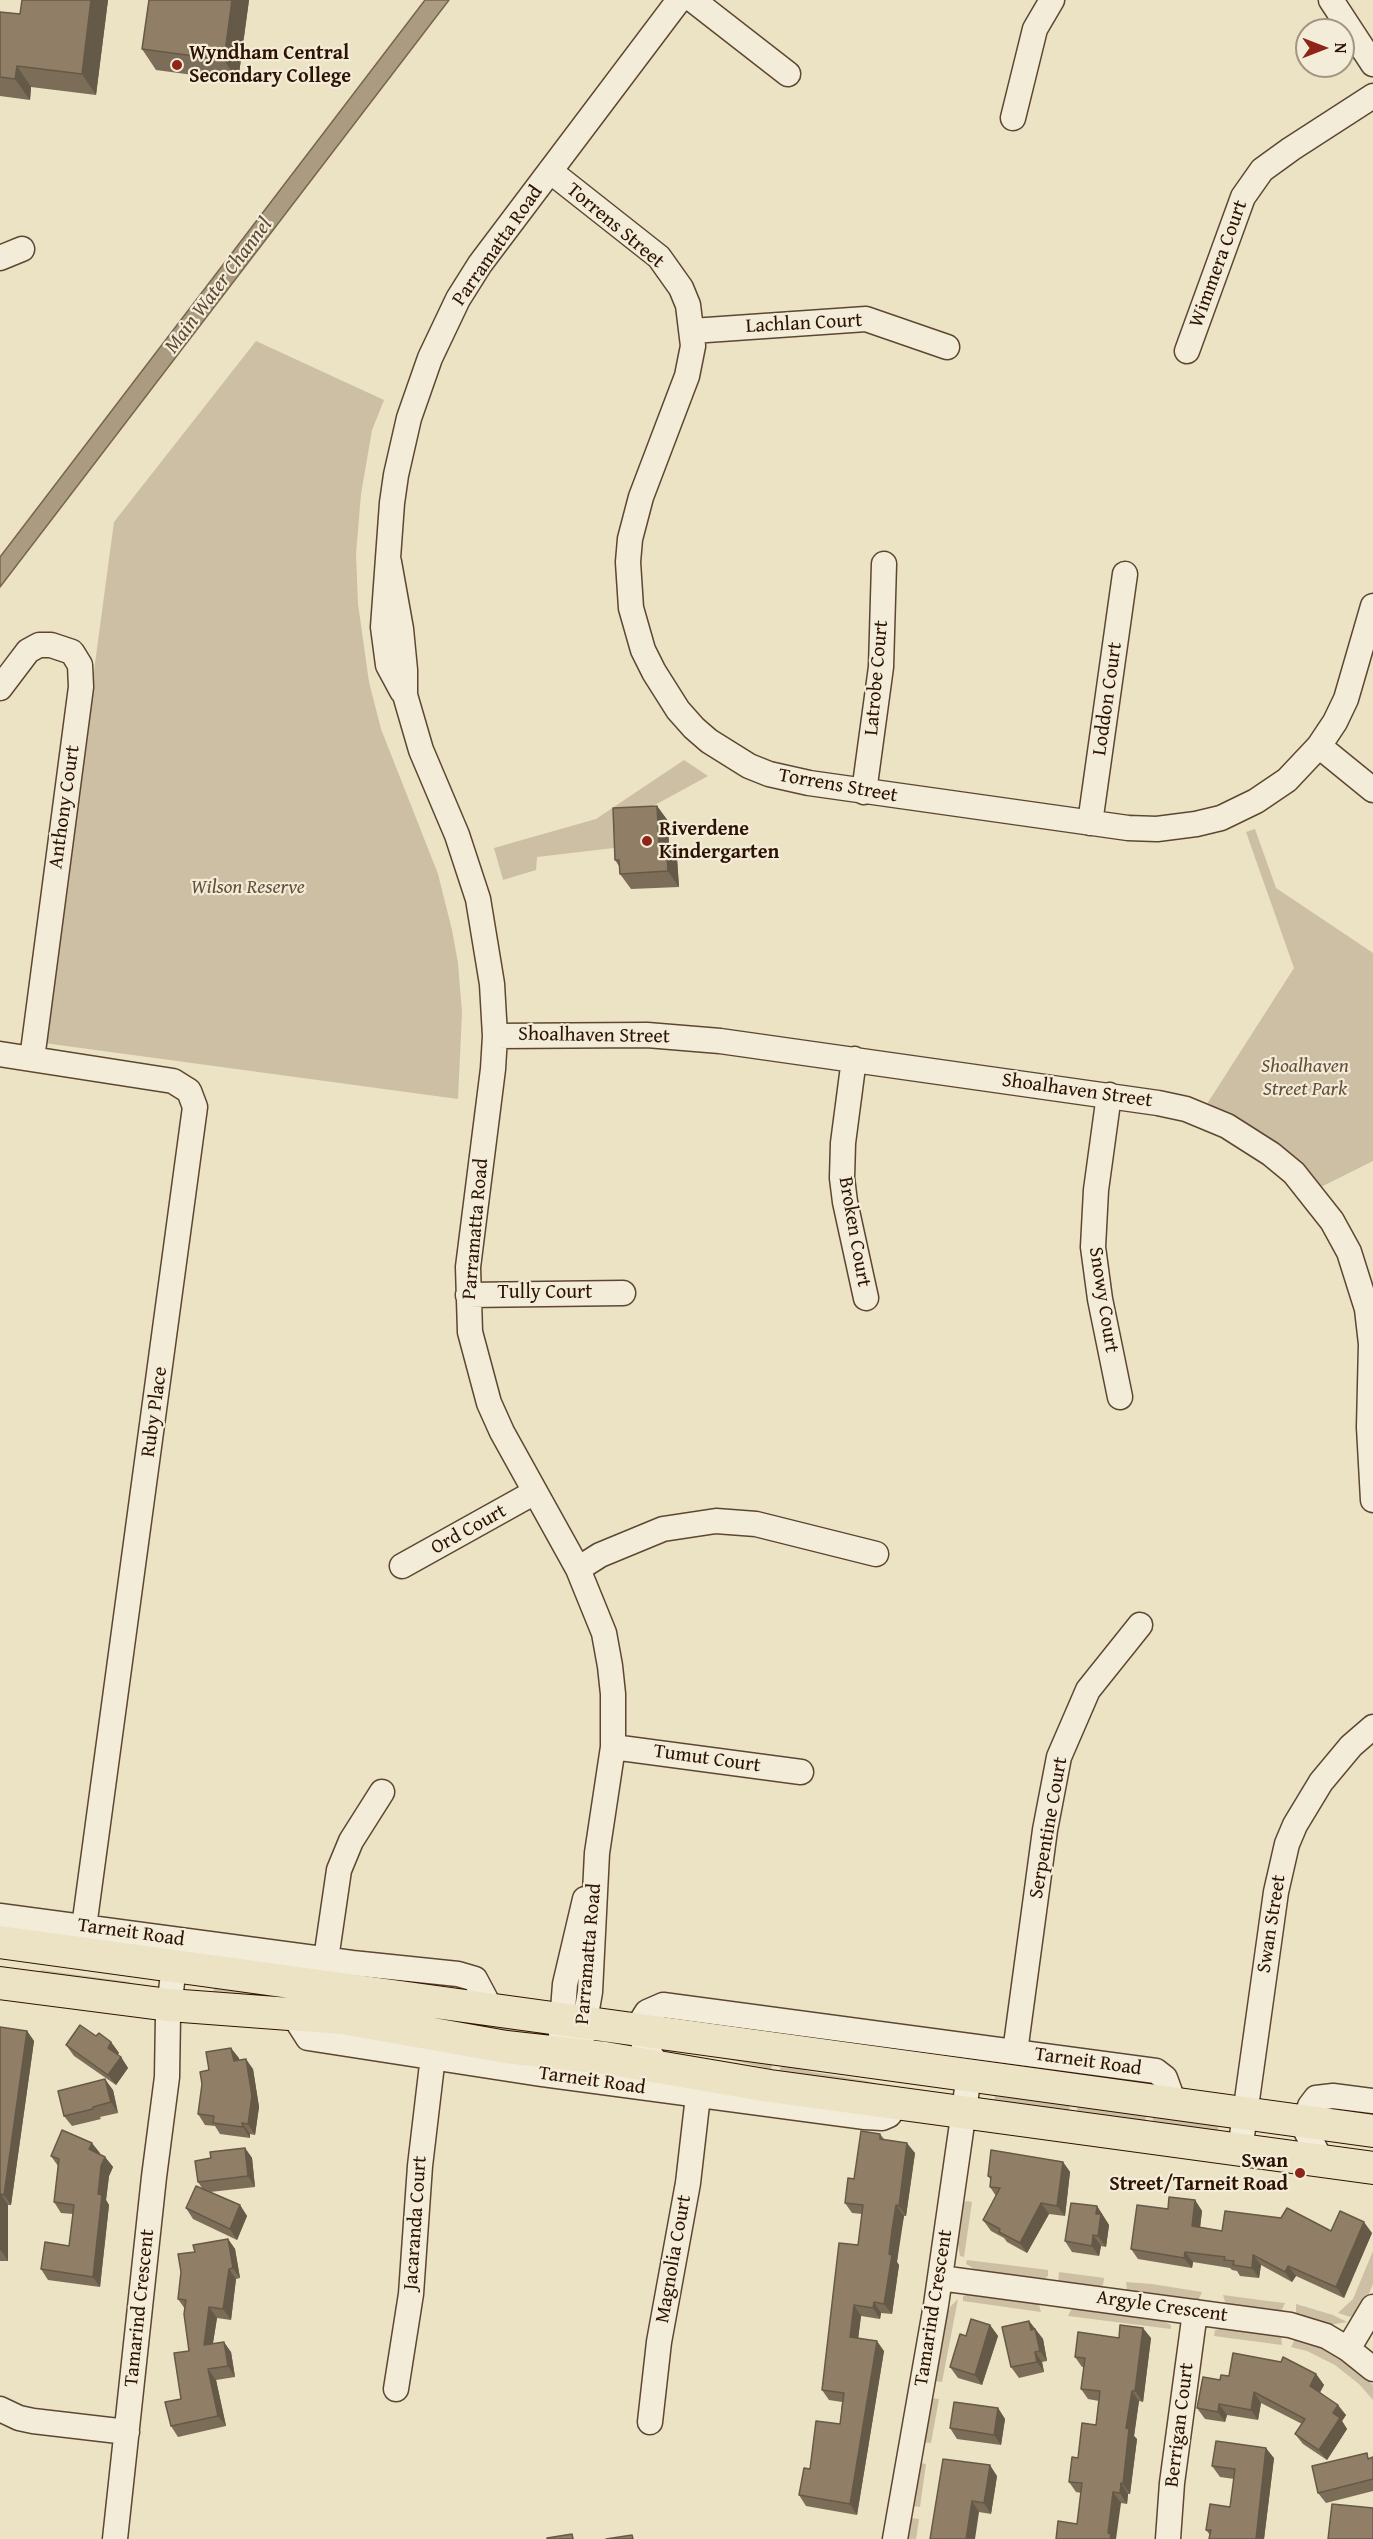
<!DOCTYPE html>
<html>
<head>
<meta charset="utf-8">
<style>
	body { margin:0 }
	#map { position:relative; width:1373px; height:2539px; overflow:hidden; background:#ece2c4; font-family:"Gentium Book Plus",serif }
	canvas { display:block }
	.north { position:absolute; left:1295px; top:18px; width:60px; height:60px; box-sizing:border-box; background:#f3ecd9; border:2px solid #a49582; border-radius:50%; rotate:90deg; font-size:16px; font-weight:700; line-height:24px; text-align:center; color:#2d1300 }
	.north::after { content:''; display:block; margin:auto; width:21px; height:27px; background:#8f2418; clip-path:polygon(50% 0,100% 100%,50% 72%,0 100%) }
</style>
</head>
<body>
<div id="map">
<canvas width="1373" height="2539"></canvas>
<div class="north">N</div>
</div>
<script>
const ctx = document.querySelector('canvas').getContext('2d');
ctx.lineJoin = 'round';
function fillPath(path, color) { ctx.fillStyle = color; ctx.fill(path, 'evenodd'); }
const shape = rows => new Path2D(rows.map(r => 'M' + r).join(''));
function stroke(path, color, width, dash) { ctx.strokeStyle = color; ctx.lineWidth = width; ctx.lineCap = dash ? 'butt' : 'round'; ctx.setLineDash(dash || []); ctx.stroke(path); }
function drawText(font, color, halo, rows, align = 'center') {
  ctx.font = font + ' "Gentium Book Plus",serif'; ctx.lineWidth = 4.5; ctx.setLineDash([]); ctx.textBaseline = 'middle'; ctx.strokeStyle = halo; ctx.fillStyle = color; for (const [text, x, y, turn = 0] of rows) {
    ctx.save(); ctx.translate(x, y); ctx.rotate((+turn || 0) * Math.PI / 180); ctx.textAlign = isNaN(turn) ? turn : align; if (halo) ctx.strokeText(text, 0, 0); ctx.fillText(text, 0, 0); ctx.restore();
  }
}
fillPath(shape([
	[256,341,384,400,372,430,361,494,356,554,358,604,369,682,381,729,438,874,452,930,458,963,462,1012,458,1099,44,1043,114,522],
	[684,760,708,776,622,823,622,847,537,857,536,870,503,880,494,848,596,819],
	[1255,829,1276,888,1373,953,1373,1161,1321,1187,1300,1162,1283,1147,1244,1122,1207,1104,1294,968,1246,832],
	[41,1970,130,1982,129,1989,39,1977],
	[215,1982,275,1990,274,1999,213,1995],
	[474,2017,531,2024,531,2038,472,2029],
	[659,2047,773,2062,771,2069,713,2056,665,2050],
	[782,2064,812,2072,867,2081,889,2087,779,2072],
	[995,2093,1070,2099,1069,2114,994,2105],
	[1079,2100,1147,2109,1145,2125,1076,2116],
	[1154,2111,1219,2119,1218,2131,1152,2126],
	[967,2201,972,2202,964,2257,960,2256,957,2239,962,2203],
	[1373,2251,1373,2284,1367,2298,1354,2318,1338,2313,1353,2299],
	[967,2260,1048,2270,1048,2276,1043,2280,978,2271,966,2264],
	[1059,2272,1104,2278,1103,2285,1099,2288,1058,2282],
	[1126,2282,1152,2284,1202,2292,1198,2301,1127,2291],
	[973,2293,1038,2301,1041,2312,963,2301,963,2296],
	[1223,2295,1260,2300,1285,2303,1281,2312,1226,2305],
	[958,2299,942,2382,935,2381,945,2318,951,2306],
	[1296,2304,1333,2315,1347,2322,1330,2325,1296,2315],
	[1073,2306,1157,2318,1171,2325,1171,2329,1068,2316],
	[1223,2328,1281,2336,1282,2345,1214,2336,1215,2330],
	[1295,2339,1320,2347,1348,2362,1373,2385,1373,2400,1359,2384,1335,2365,1307,2351,1291,2347],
	[931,2398,939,2399,931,2443,923,2442],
	[919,2463,926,2464,920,2507,913,2506],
	[911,2518,919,2519,916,2539,907,2539]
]), '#ccbfa3');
const water = shape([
	[425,0,449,0,0,587,0,557,425,0]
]);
fillPath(water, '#ab9c81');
stroke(water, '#79654d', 1.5);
const minor = shape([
	[693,0,788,74],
	[1331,0,1373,64],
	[1013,118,1035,29,1052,0],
	[550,171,659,257,681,288,688,305,693,346,687,376,641,497,630,539,628,562,631,608,643,650,654,672,678,710,694,728,709,741,749,766,769,774,809,783,1128,828,1157,829,1196,824,1221,818,1256,801,1287,780,1319,746,1335,722,1346,699,1373,606],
	[0,258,22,249],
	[692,331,866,319,947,347],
	[1187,351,1243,197,1262,170,1291,149,1373,96],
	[389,562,401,629,405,670,405,695,421,750,457,835,478,899,492,984,495,1036,493,1069,468,1267,470,1332,489,1403,502,1432,578,1569,604,1633,610,1666,613,1694,613,1747,597,1853,590,1992,579,2055],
	[0,688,28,651,39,645,51,645,72,652,80,665,81,687,32,1059],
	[402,691,388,665,383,627,392,503,396,475,409,418,430,358,458,299,480,264,679,0],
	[1319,746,1373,790],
	[864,792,881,667,884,564],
	[1090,823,1125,574],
	[495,1036,647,1035,720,1041,1158,1103,1186,1109,1227,1126,1271,1154,1294,1173,1332,1221,1349,1252,1367,1309,1371,1344,1369,1427,1373,1500],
	[0,1054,173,1081,189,1091,195,1107,84,1927],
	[854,1059,843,1143,842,1178,845,1202,866,1298],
	[1109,1095,1096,1190,1093,1247,1100,1299,1120,1397],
	[468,1295,623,1293],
	[402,1566,535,1492],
	[578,1569,600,1555,663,1529,716,1521,756,1524,876,1554],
	[613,1747,801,1772],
	[0,1916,352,1963,458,1974,475,1979,492,2011],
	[326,1959,339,1870,351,1841,382,1792],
	[292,2013,308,2038,541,2074,865,2117,882,2118,889,2115,898,2102],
	[561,2036,565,1984,585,1899],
	[1015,2052,1045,1830,1059,1757,1088,1690,1140,1625],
	[658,2066,644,2045,641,2031,642,2020,647,2012,663,2005,1156,2071,1165,2078,1174,2103],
	[1240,2150,1276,1892,1287,1844,1295,1825,1321,1782,1351,1746,1373,1727],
	[1321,2160,1306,2131,1306,2121,1310,2106,1316,2098,1333,2096,1373,2101],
	[940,2278,1290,2325,1326,2336,1348,2349,1373,2369],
	[1348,2349,1373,2307],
	[396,2389,411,2294,420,2166,433,2056],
	[0,2409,19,2418,33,2421,127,2432],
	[650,2422,659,2342,688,2183,698,2096],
	[115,2539,154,2177,167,2077,168,2016,174,1966],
	[895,2539,936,2305,969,2075],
	[1168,2539,1172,2483,1195,2312]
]);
const major = shape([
	[0,1942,1373,2131],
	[0,1983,169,2005,343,2018,506,2047,605,2058,770,2086,1373,2168]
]);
stroke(minor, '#5d4731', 27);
stroke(major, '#2d1300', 34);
stroke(minor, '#f3ecd9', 24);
stroke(major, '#ece2c4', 32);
fillPath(shape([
	[22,0,108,0,96,95,31,87,30,100,0,96,0,12,20,14],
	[149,0,249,0,238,81,156,70,142,49],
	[657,806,668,821,669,847,677,858,679,887,631,889,620,874,619,866,615,860],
	[0,2027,27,2031,34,2041,11,2205,8,2205,8,2261,0,2261],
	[96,2036,111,2042,119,2053,117,2055,121,2057,128,2068,116,2085,74,2056,66,2045],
	[239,2058,239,2060,253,2069,259,2107,255,2135,250,2134,250,2138,220,2134,215,2126,205,2125,198,2114,209,2070],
	[113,2090,118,2113,100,2117,101,2119,72,2126,64,2116],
	[880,2134,884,2139,915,2153,906,2216,904,2216,899,2240,897,2262,899,2265,892,2314,881,2313,880,2319,861,2316,858,2338,884,2351,857,2515,806,2506,799,2495,810,2469,840,2424,842,2402,829,2400,822,2390,858,2245,862,2214,852,2213,845,2203,854,2179],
	[245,2148,252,2158,255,2187,210,2192,240,2205,247,2216,237,2240,193,2219,186,2208,202,2188,198,2182,211,2158],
	[100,2153,99,2154,105,2157,113,2167,109,2176,106,2200,109,2205,100,2287,48,2280,41,2269,69,2246,73,2214,61,2213,54,2202,58,2166,51,2156],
	[1063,2162,1070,2172,1065,2216,1049,2214,1027,2253,1007,2242,1004,2238,991,2231,983,2220,996,2196,990,2187,991,2180,988,2176],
	[1195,2200,1202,2211,1200,2227,1222,2231,1331,2231,1372,2233,1344,2298,1296,2276,1292,2282,1261,2265,1259,2278,1240,2276,1237,2271,1232,2270,1230,2268,1193,2262,1192,2268,1138,2259,1131,2249,1168,2209],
	[1097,2206,1109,2225,1106,2247,1101,2246,1099,2256,1072,2252,1065,2241],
	[228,2239,235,2249,240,2278,236,2279,231,2320,217,2318,213,2343,231,2352,235,2377,216,2380,226,2426,178,2437,171,2426,181,2399,189,2351,185,2309,178,2299,195,2252],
	[1029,2321,1043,2339,1047,2361,1042,2362,1044,2372,1019,2378,1011,2367],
	[990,2325,998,2336,982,2385,958,2378,950,2367,966,2336],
	[1119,2338,1151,2338,1143,2402,1139,2401,1134,2436,1137,2439,1130,2494,1128,2494,1127,2504,1121,2503,1077,2524,1081,2493,1076,2492,1069,2482,1078,2458,1096,2425,1099,2401,1088,2399,1081,2389,1084,2367,1082,2367,1075,2357],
	[1316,2374,1324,2385,1320,2392,1346,2415,1342,2421,1347,2429,1327,2460,1303,2444,1295,2434,1302,2424,1261,2403,1258,2420,1227,2415,1225,2422,1205,2419,1197,2408,1220,2380,1229,2376],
	[998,2408,1005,2419,1001,2445,957,2439,950,2428],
	[1373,2457,1373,2491,1326,2503,1318,2493,1370,2458],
	[1274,2458,1264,2539,1209,2539,1210,2535,1206,2530,1230,2507,1234,2479,1220,2477,1212,2466],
	[997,2476,991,2514,979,2512,930,2539]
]), '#7c6d58');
fillPath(shape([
	[91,0,108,0,96,95,82,74],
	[232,0,249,0,238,81,224,60],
	[17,66,31,87,30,100,15,79],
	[657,806,668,821,669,847,677,858,679,887,668,871,659,843],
	[27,2031,34,2041,11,2205,4,2195],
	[111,2042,119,2053,115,2058,108,2048],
	[231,2048,239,2058,241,2071,234,2061],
	[121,2057,128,2068,116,2085,108,2075],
	[246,2059,253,2069,259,2107,255,2135,248,2124],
	[105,2079,113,2090,118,2113,111,2102],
	[242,2123,250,2134,250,2138,243,2127],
	[92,2143,100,2153,97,2160,89,2149],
	[907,2143,915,2153,906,2216,899,2206],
	[245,2148,252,2158,255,2187,248,2176],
	[105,2157,113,2167,109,2176,106,2200,109,2205,100,2287,93,2277,98,2194,101,2166],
	[1063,2162,1070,2172,1065,2216,1057,2206],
	[1,2194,8,2205,8,2261,1,2250],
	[1195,2200,1202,2211,1199,2237,1192,2226],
	[1041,2203,1049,2214,1027,2253,1020,2243],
	[240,2205,247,2216,237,2240,230,2229],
	[896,2205,904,2216,897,2262,899,2265,892,2314,884,2304,892,2230],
	[1097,2206,1109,2225,1106,2247,1098,2236,1096,2214],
	[1364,2222,1372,2233,1344,2298,1336,2287],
	[1093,2235,1101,2246,1099,2256,1092,2246],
	[228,2239,235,2249,240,2278,233,2268],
	[1185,2252,1193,2262,1192,2268,1184,2258],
	[1253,2255,1261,2265,1259,2278,1252,2268],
	[1288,2266,1296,2276,1292,2282,1285,2272],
	[229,2269,236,2279,231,2320,223,2309],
	[874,2302,881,2313,880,2319,873,2308],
	[854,2305,861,2316,857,2348,850,2337],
	[209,2307,217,2318,211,2355,204,2345],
	[1029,2321,1043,2339,1047,2361,1040,2351,1031,2330],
	[990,2325,998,2336,982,2385,975,2375],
	[1143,2328,1151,2338,1143,2402,1135,2391],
	[877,2341,884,2351,857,2515,850,2504],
	[224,2342,231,2352,235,2377,228,2366],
	[1035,2352,1042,2362,1044,2372,1037,2362],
	[208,2369,216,2380,226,2426,218,2416],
	[1316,2374,1324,2385,1318,2396,1310,2386],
	[1132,2391,1139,2401,1134,2436,1137,2439,1130,2494,1123,2484,1126,2428],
	[1254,2392,1261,2403,1258,2420,1251,2410],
	[1219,2404,1227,2415,1225,2422,1218,2412],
	[1338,2405,1346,2415,1342,2421,1347,2429,1327,2460,1319,2450,1333,2413],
	[998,2408,1005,2419,1001,2445,994,2435],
	[1266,2448,1274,2458,1264,2539,1256,2539],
	[990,2465,997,2476,991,2514,984,2503],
	[1121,2483,1128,2494,1127,2504,1120,2493],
	[1113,2492,1121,2503,1116,2539,1110,2539,1108,2533],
	[972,2501,979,2512,975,2539,966,2539]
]), '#655947');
const building = shape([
	[22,0,91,0,82,74,17,66,15,79,0,77,0,12,20,14,22,0],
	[149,0,232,0,224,60,142,49,149,0],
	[657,806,659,843,666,843,668,871,620,874,619,860,615,860,613,808,657,806],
	[80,2025,96,2036,99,2033,111,2042,108,2048,121,2057,108,2075,66,2045,80,2025],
	[0,2027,27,2031,4,2195,1,2194,1,2250,0,2250,0,2027],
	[231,2048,234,2061,246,2059,252,2096,248,2124,242,2123,243,2127,213,2123,214,2116,198,2114,202,2084,200,2072,209,2070,206,2052,231,2048],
	[105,2079,111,2102,93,2107,93,2109,64,2116,58,2091,105,2079],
	[62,2130,92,2143,89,2149,105,2157,101,2166,98,2194,102,2195,93,2277,41,2269,45,2242,69,2246,74,2205,54,2202,59,2159,51,2156,62,2130],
	[861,2131,880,2134,880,2139,907,2143,899,2206,896,2205,892,2230,889,2254,892,2255,884,2304,874,2302,873,2308,854,2305,850,2337,877,2341,850,2504,799,2495,804,2468,810,2469,816,2421,840,2424,844,2393,822,2390,839,2243,858,2245,863,2205,845,2203,848,2178,854,2179,861,2131],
	[245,2148,248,2176,198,2182,195,2161,211,2158,210,2152,245,2148],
	[991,2150,1063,2162,1057,2206,1041,2203,1020,2243,999,2232,1000,2229,983,2220,1000,2188,990,2187,991,2177,988,2176,991,2150],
	[196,2186,240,2205,230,2229,186,2208,196,2186],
	[1169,2197,1195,2200,1192,2226,1222,2231,1225,2211,1281,2218,1287,2208,1331,2231,1340,2211,1364,2222,1336,2287,1288,2266,1285,2272,1253,2255,1252,2268,1233,2265,1234,2261,1224,2260,1225,2257,1185,2252,1184,2258,1131,2249,1137,2205,1168,2209,1169,2197],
	[1071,2203,1097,2206,1096,2214,1101,2214,1098,2236,1093,2235,1092,2246,1065,2241,1071,2203],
	[228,2239,233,2268,229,2269,223,2309,209,2307,204,2345,224,2342,228,2366,208,2369,218,2416,171,2426,165,2402,181,2399,174,2353,189,2351,184,2314,186,2300,178,2299,181,2272,178,2254,195,2252,193,2245,228,2239],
	[971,2319,990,2325,975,2375,950,2367,960,2334,966,2336,971,2319],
	[1029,2321,1031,2330,1035,2329,1040,2351,1035,2352,1037,2362,1011,2367,1002,2327,1029,2321],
	[1120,2325,1143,2328,1135,2391,1132,2391,1126,2428,1129,2429,1123,2484,1121,2483,1120,2493,1113,2492,1108,2533,1111,2534,1110,2539,1056,2539,1058,2521,1077,2524,1082,2483,1069,2482,1072,2457,1078,2458,1082,2423,1096,2425,1100,2391,1081,2389,1085,2358,1075,2357,1078,2332,1119,2338,1120,2325],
	[1233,2353,1281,2362,1283,2357,1316,2374,1310,2386,1338,2405,1333,2413,1340,2418,1319,2450,1295,2434,1305,2419,1254,2392,1251,2410,1219,2404,1218,2412,1197,2408,1203,2377,1220,2380,1221,2375,1229,2376,1233,2353],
	[954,2402,998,2408,994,2435,950,2428,954,2402],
	[1216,2441,1266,2448,1256,2539,1209,2539,1211,2530,1206,2530,1210,2504,1230,2507,1235,2469,1212,2466,1216,2441],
	[1367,2453,1368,2459,1373,2457,1373,2479,1318,2493,1312,2466,1367,2453],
	[943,2459,990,2465,984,2503,972,2501,966,2539,930,2539,943,2459],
	[1332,2504,1373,2508,1373,2539,1328,2539,1332,2504],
	[572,2534,573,2539,547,2539,547,2538,572,2534],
	[632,2535,633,2539,606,2539,632,2535]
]);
fillPath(building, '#907f66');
stroke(building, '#655947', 1.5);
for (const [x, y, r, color] of [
	[177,65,6,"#8f2418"],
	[647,841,6,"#8f2418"],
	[1300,2173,6,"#8f2418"]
]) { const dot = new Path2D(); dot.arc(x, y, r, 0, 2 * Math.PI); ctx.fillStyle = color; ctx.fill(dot); stroke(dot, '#f3ecd9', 2); }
drawText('bold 20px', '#2d1300', '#f3ecd9', [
	["Wyndham Central",189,54],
	["Secondary College",189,77],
	["Riverdene",659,830],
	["Kindergarten",659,853],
	["Swan",1288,2162,"right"],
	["Street/Tarneit Road",1288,2185,"right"]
], 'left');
drawText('20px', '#2d1300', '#f3ecd9', [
	["Torrens Street",615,226,40],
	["Parramatta Road",498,246,-55],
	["Wimmera Court",1219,264,-70],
	["Lachlan Court",804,324,-3],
	["Latrobe Court",877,678,-85],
	["Loddon Court",1108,699,-82],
	["Torrens Street",838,786,10],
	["Anthony Court",65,807,-82],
	["Shoalhaven Street",594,1036,1],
	["Shoalhaven Street",1077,1091,8],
	["Parramatta Road",476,1229,-85],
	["Broken Court",854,1232,80],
	["Tully Court",545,1293],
	["Snowy Court",1103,1300,81],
	["Ruby Place",155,1412,-82],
	["Ord Court",469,1530,-29],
	["Tumut Court",707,1759,8],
	["Serpentine Court",1049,1828,-80],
	["Swan Street",1272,1924,-81],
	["Tarneit Road",131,1933,8],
	["Parramatta Road",589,1954,-85],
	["Tarneit Road",1088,2062,8],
	["Tarneit Road",592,2081,8],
	["Jacaranda Court",416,2223,-86],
	["Magnolia Court",674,2259,-80],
	["Argyle Crescent",1162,2307,8],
	["Tamarind Crescent",140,2308,-84],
	["Tamarind Crescent",934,2308,-81],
	["Berrigan Court",1180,2425,-83]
]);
drawText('italic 20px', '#654f39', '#f3ecd9', [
	["Wilson Reserve",248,888],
	["Shoalhaven",1305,1067],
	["Street Park",1305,1090]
]);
drawText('italic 21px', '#5f4a34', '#f3ecd9', [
	["Main Water Channel",219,286,-53]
]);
</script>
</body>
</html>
